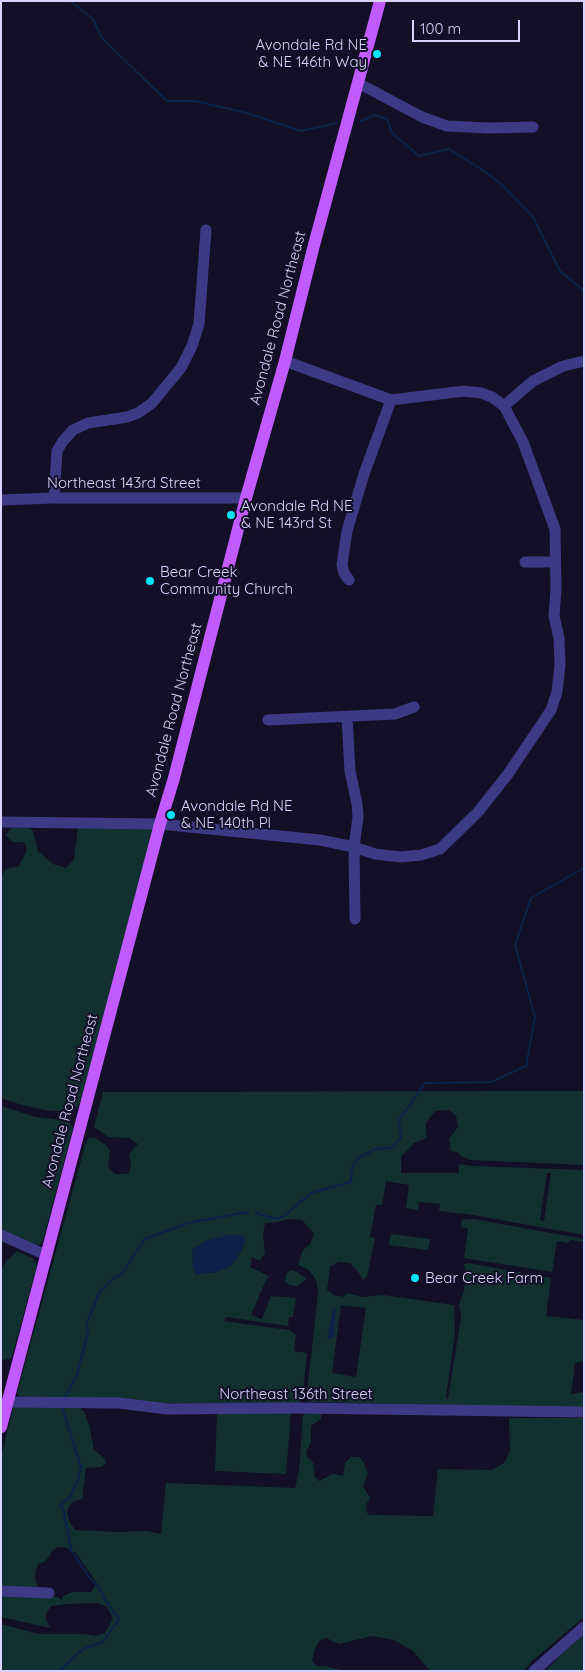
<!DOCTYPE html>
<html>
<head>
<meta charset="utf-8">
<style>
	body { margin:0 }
	#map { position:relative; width:585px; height:1672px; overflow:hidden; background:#130f26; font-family:Quicksand,sans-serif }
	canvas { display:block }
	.frame { position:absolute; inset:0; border:2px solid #d9d4ff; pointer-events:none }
	.scale { position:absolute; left:412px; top:20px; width:108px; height:22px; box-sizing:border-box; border:2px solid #d9d4ff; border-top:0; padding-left:6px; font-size:15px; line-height:18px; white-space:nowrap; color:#d9d4ff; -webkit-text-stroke:4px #130f26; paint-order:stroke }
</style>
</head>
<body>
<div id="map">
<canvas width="585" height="1672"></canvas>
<div class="frame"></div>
<div class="scale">100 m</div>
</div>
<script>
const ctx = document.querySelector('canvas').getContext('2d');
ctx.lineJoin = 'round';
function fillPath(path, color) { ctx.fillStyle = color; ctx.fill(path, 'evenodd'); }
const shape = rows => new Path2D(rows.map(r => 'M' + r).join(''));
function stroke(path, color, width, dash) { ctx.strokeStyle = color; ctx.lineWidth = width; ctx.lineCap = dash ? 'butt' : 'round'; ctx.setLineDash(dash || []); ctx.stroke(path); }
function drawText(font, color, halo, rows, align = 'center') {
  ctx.font = font + ' Quicksand,sans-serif'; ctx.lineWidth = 4; ctx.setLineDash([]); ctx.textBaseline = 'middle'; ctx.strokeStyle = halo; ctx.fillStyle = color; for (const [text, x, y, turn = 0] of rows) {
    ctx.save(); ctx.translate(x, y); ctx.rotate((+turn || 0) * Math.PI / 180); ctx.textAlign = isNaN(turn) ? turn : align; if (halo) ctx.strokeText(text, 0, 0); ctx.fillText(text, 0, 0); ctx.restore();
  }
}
fillPath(shape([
	[11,828,29,828,33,831,38,851,53,864,66,868,74,859,78,828,150,828,153,832,81,1101,76,1109,70,1112,45,1110,22,1105,1,1098,1,879,5,869,19,866,27,850,24,842,12,842,6,835],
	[584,1091,584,1165,469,1160,459,1155,459,1153,451,1151,449,1139,458,1127,456,1116,449,1110,435,1111,426,1123,426,1138,414,1143,401,1157,401,1173,459,1173,459,1164,473,1166,584,1170,584,1235,473,1215,439,1211,440,1204,419,1202,418,1210,406,1208,409,1185,386,1181,382,1205,376,1205,370,1237,375,1238,367,1277,363,1280,357,1270,350,1263,339,1262,330,1266,327,1290,334,1295,345,1297,346,1293,363,1297,383,1295,454,1305,455,1332,446,1398,448,1399,461,1317,459,1304,464,1291,466,1276,464,1264,468,1263,551,1278,546,1316,584,1320,584,1361,575,1363,571,1394,584,1392,584,1408,309,1402,306,1400,318,1294,316,1280,309,1270,298,1265,303,1250,310,1244,314,1234,302,1220,288,1219,277,1222,265,1223,263,1236,265,1253,260,1261,252,1257,250,1267,269,1276,265,1282,251,1315,262,1319,271,1296,296,1298,293,1317,289,1317,288,1326,226,1317,224,1321,289,1330,296,1335,294,1351,307,1353,302,1400,298,1404,160,1403,45,1399,19,1396,17,1393,86,1142,89,1138,95,1138,106,1145,110,1151,108,1167,115,1174,128,1174,131,1165,129,1154,138,1144,129,1138,108,1137,94,1127,103,1092],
	[547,1173,551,1173,544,1221,540,1220],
	[208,1240,217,1272,195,1274,192,1250],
	[341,1305,366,1308,356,1377,332,1373],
	[1,1106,36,1117,68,1121,73,1128,43,1240,40,1245,33,1244,1,1229],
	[474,1219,584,1239,584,1242,571,1240,567,1243,557,1241,552,1272,464,1258,468,1229,461,1227,462,1220],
	[391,1234,430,1239,428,1250,389,1245],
	[17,1251,34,1259,37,1266,11,1359,1,1360,1,1272,6,1261],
	[291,1270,297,1272,307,1279,297,1286,290,1285,285,1282,286,1274],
	[17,1405,79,1406,84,1412,89,1424,94,1450,104,1458,106,1462,102,1467,86,1468,82,1499,74,1501,70,1505,67,1512,69,1521,75,1530,117,1532,147,1531,161,1534,166,1483,295,1488,299,1471,303,1415,306,1413,321,1412,321,1419,311,1426,311,1442,306,1452,307,1457,313,1462,315,1477,319,1481,333,1474,343,1476,345,1463,351,1457,359,1457,364,1463,368,1474,363,1486,370,1498,366,1505,367,1513,370,1515,433,1516,438,1469,492,1470,504,1463,510,1451,509,1418,584,1418,584,1617,532,1661,524,1671,430,1671,413,1651,394,1640,372,1636,339,1644,326,1638,319,1641,315,1649,312,1661,317,1666,325,1666,344,1671,1,1671,1,1624,38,1634,83,1634,96,1636,105,1633,113,1618,107,1607,97,1603,67,1604,51,1606,46,1615,46,1620,50,1628,1,1617,1,1594,57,1597,62,1600,63,1596,72,1592,91,1592,97,1583,76,1553,65,1547,58,1547,52,1551,46,1561,39,1564,36,1569,35,1579,38,1586,33,1589,1,1588,1,1458,13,1408],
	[217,1412,291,1412,286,1474,215,1471],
	[584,1634,584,1671,546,1671,562,1654]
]), '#12302f');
fillPath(shape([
	[229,1235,240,1235,246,1239,243,1248,232,1265,217,1272,196,1274,193,1269,192,1250,208,1240],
	[336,1308,334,1336,332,1339,328,1338,327,1336,333,1309]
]), '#0c2248');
stroke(shape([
	[70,1,93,19,100,35,109,45,167,101,195,101,247,113,301,131,337,123],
	[361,121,375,115,387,119,392,133,419,156,449,149,484,171,501,184,533,217,560,271,584,291],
	[255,1213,277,1219,284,1216,311,1193,351,1182,352,1167,358,1158,376,1149,394,1147,401,1137,399,1120,425,1083,491,1082,526,1066,535,1017,515,945,531,898,584,868],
	[65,1397,77,1375,88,1332,87,1322,99,1293,111,1280,122,1274,145,1239,188,1223,248,1212],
	[59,1671,83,1649,103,1642,119,1619,105,1600,100,1589,89,1577,71,1550,63,1508,60,1505,70,1497,77,1483,81,1467,62,1407]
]), '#0c2248', 2);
stroke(shape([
	[358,83,422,117,447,126,489,128,533,127],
	[285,361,391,400,464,391,481,393,492,397,504,406,533,381,563,366,584,361],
	[54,498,57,451,63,441,73,430,88,423,127,417,138,413,152,403,181,368,192,346,199,324,206,230],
	[1,500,54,498,246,498],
	[525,562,555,562],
	[349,580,344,573,342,565,347,531,364,474,391,400],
	[347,717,350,771,357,804,358,817,354,847,355,919],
	[268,720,395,714,414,707],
	[1,822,160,824,320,840,354,847,375,854,400,857,421,855,440,849,478,812,508,774,551,710,557,692,560,665,559,638,554,616,556,589,555,529,523,442,504,406],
	[1,1235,46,1255],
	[8,1402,119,1403,167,1409,299,1408,584,1412],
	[1,1591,49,1593],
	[534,1671,584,1627]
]), '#3d3a85', 11);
stroke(shape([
	[1,1427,160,824,174,778,246,498,285,361,314,245,380,1]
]), '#c25bff', 12);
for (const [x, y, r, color] of [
	[377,54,5,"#00e5ff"],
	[231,515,5,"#00e5ff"],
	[150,581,5,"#00e5ff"],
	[171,815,5,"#00e5ff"],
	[415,1278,5,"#00e5ff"]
]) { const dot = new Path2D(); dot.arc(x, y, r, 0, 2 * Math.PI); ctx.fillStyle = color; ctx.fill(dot); stroke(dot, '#130f26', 2); }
drawText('15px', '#d9d4ff', '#130f26', [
	["Avondale Rd NE",367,45,"right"],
	["& NE 146th Way",367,62,"right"],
	["Avondale Rd NE",241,506],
	["& NE 143rd St",241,523],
	["Bear Creek",160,572],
	["Community Church",160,589],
	["Avondale Rd NE",181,806],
	["& NE 140th Pl",181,823],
	["Bear Creek Farm",425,1278]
], 'left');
drawText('15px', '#d9d4ff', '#130f26', [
	["Avondale Road Northeast",278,318,-75],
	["Northeast 143rd Street",124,483],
	["Avondale Road Northeast",174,710,-75],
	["Avondale Road Northeast",70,1101,-75],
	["Northeast 136th Street",296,1394]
]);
</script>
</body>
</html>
